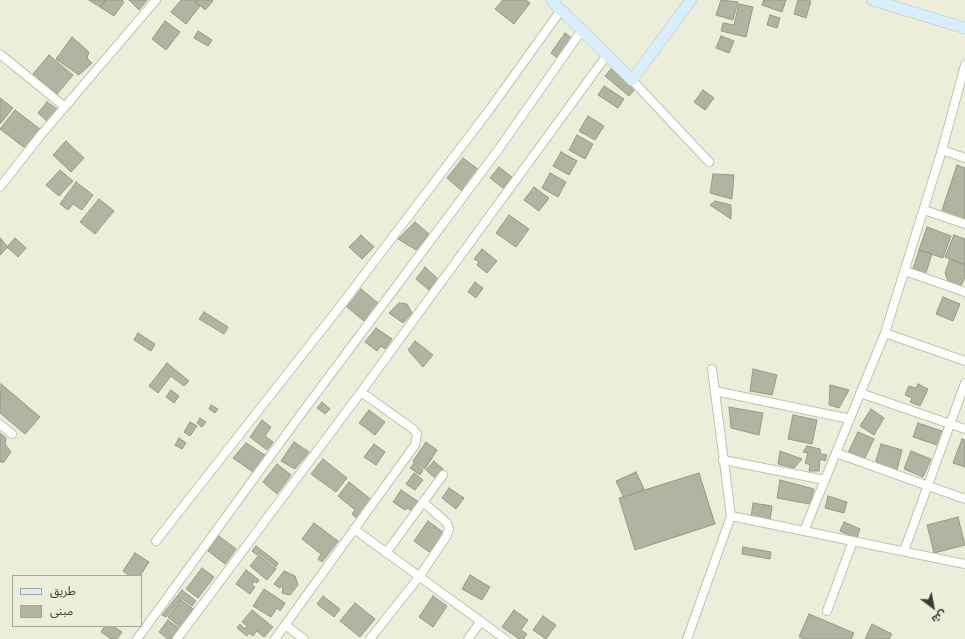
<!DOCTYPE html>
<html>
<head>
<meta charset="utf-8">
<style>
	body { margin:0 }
	#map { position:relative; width:965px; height:639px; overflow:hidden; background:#eceeda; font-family:"DM Sans","Noto Sans Arabic",sans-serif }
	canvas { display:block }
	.legend { position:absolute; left:12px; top:575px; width:130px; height:52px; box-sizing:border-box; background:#eceeda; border:1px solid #a5a798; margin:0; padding:5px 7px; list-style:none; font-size:12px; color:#3b3c34 }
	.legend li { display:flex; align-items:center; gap:8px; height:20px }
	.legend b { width:20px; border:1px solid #a5a798 }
	.north { position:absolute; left:913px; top:587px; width:40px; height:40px; -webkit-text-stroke:3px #eceeda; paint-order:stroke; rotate:148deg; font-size:11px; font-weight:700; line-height:16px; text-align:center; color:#3b3c34 }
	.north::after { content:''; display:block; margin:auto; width:14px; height:18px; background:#3b3c34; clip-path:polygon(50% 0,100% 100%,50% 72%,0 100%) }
</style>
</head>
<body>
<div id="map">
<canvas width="965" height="639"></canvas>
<ul class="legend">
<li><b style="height:5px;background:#d7eefd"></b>طريق</li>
<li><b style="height:11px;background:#b2b4a1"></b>مبنى</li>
</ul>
<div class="north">ش</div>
</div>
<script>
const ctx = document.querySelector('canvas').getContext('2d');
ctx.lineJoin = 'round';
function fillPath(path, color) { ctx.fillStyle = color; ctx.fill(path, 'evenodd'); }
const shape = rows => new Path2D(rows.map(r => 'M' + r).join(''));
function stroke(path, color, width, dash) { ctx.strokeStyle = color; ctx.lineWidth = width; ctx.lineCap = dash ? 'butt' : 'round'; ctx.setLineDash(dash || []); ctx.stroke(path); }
const building = shape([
	[89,0,106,0,100,7,89,0],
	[106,0,122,0,124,2,114,16,100,7,106,0],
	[129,0,147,0,139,10,129,0],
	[181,0,192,0,200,6,186,24,171,12,181,0],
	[194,0,212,0,213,1,205,10,194,0],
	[503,0,526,0,530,3,514,24,495,9,503,0],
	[721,0,738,2,733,20,716,15,721,0],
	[764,0,786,0,782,12,762,5,764,0],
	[798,0,811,1,806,18,794,14,798,0],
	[739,4,753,7,746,37,721,31,723,23,734,25,739,4],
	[770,15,780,18,777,28,767,25,770,15],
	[165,21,180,32,166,50,152,39,165,21],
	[198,31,212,40,208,46,194,38,198,31],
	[565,33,574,40,559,59,551,53,565,33],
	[721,36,734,41,729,53,716,48,721,36],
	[72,37,89,52,87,58,92,63,79,75,56,59,72,37],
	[49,55,73,75,57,94,33,74,49,55],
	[611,69,635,89,629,96,605,76,611,69],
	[604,86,624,99,618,108,598,95,604,86],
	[703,90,714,98,705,110,694,102,703,90],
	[0,98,13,108,0,124,0,98],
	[47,102,57,109,47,121,38,113,47,102],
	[15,110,40,129,25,148,0,129,15,110],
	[588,116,604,126,595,140,579,131,588,116],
	[577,135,593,144,585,159,569,150,577,135],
	[66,141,84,158,71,172,53,155,66,141],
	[561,152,577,161,569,175,553,166,561,152],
	[463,158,479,170,462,191,447,178,463,158],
	[957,165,965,168,965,221,941,213,957,165],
	[499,167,512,177,503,188,490,178,499,167],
	[60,170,73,181,59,196,46,185,60,170],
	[550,173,566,182,558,197,542,188,550,173],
	[713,174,734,175,732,199,710,193,713,174],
	[76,182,93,195,82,210,73,204,68,210,60,204,76,182],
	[534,187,549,198,539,211,524,200,534,187],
	[99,199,114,211,95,234,80,222,99,199],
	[715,201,731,205,731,219,710,205,715,201],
	[509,215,529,229,516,247,496,233,509,215],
	[415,222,429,234,416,250,398,239,415,222],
	[927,227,951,236,943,258,919,250,927,227],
	[361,235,374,247,362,259,349,247,361,235],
	[954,235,965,239,965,265,945,257,954,235],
	[0,238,8,247,0,255,0,238],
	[15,238,26,248,18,257,7,247,15,238],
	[482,249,497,261,487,273,477,265,479,262,474,259,482,249],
	[919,250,932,254,924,279,911,275,919,250],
	[950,259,965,265,965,277,961,286,948,281,945,273,950,259],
	[425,267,438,279,429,290,416,279,425,267],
	[475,282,483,288,476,298,468,292,475,282],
	[361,289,378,303,364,321,347,307,361,289],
	[943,297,960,304,953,321,936,314,943,297],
	[399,303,407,304,412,313,403,323,389,313,399,303],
	[204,312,228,327,224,334,199,319,204,312],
	[376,328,392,339,385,349,381,346,377,351,365,342,376,328],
	[138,333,155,344,151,351,134,340,138,333],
	[415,341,433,355,423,367,408,350,415,341],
	[167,363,189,381,184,386,171,376,158,393,149,386,167,363],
	[753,369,777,375,772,395,750,391,753,369],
	[1,384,40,417,25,434,0,413,1,384],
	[918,384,928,389,920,406,910,402,912,398,905,395,909,386,916,388,918,384],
	[830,385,849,390,839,408,829,405,830,385],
	[171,390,179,396,174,403,166,397,171,390],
	[322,402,330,409,325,414,317,408,322,402],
	[211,405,218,409,215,413,209,409,211,405],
	[729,407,763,413,759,435,731,428,729,407],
	[871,409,884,418,874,435,860,426,871,409],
	[369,410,385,422,375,435,359,423,369,410],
	[793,415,817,420,812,444,788,439,793,415],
	[200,418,206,422,202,427,197,423,200,418],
	[262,420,271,427,265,436,273,442,267,450,250,437,262,420],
	[190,422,197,426,190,436,184,432,190,422],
	[918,423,945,432,940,446,913,437,918,423],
	[858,432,874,439,864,460,848,453,858,432],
	[0,433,6,438,5,444,11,452,4,462,0,462,0,433],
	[179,438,186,443,182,449,175,445,179,438],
	[962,439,965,440,965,467,953,463,962,439],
	[294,442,309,452,295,469,281,461,294,442],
	[426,442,437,450,425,469,413,461,426,442],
	[246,443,265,455,253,472,233,458,246,443],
	[374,444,385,452,376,465,364,457,374,444],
	[881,444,902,450,897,470,875,464,881,444],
	[807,446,820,449,821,454,827,455,825,461,820,459,819,471,809,471,810,465,805,463,808,453,803,452,807,446],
	[780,451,802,459,794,468,778,464,780,451],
	[911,451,931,459,923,477,904,469,911,451],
	[323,459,347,478,336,492,311,474,323,459],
	[434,461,443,469,435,478,426,470,434,461],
	[414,463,423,470,420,475,410,468,414,463],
	[277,464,291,475,277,494,263,482,277,464],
	[636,472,644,489,624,498,616,481,636,472],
	[414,473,423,480,415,490,406,484,414,473],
	[699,473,715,524,635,550,619,498,699,473],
	[780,480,814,489,810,504,777,498,780,480],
	[349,482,373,501,359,520,352,514,355,510,338,496,349,482],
	[449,488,464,498,456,509,442,498,449,488],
	[401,490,419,502,412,511,407,508,405,510,393,502,401,490],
	[828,496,847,502,844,513,825,508,828,496],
	[753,503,772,506,770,520,751,517,753,503],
	[958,517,965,545,934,553,927,525,958,517],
	[428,521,444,533,429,552,414,541,428,521],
	[844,522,860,529,857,538,840,531,844,522],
	[314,523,338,541,322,562,318,559,321,554,302,539,314,523],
	[219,536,236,549,225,564,208,551,219,536],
	[256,546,278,563,276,567,259,553,257,555,252,551,256,546],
	[743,547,771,552,770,559,742,554,743,547],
	[135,553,149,562,140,576,130,576,123,571,135,553],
	[259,555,276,569,267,580,250,566,259,555],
	[202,568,214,577,198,598,186,589,202,568],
	[246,570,259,580,257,583,254,581,252,585,255,587,250,594,236,584,246,570],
	[284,571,295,576,298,585,290,595,282,593,283,587,281,586,280,588,274,584,284,571],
	[470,575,490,587,482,600,462,589,470,575],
	[264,589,285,603,280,611,277,608,271,617,253,606,264,589],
	[182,590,196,601,192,606,181,598,166,617,162,615,182,590],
	[323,596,340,609,334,617,317,604,323,596],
	[433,596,447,606,433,627,419,617,433,596],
	[181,600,193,609,180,627,168,617,181,600],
	[355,603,375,619,360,637,340,621,355,603],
	[252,610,273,627,264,637,257,631,253,636,249,633,247,636,237,628,240,624,245,629,247,626,242,622,252,610],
	[514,610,528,620,521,630,527,634,523,639,519,639,502,627,514,610],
	[809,614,854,633,851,639,804,639,799,637,809,614],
	[543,616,556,625,546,639,533,630,543,616],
	[168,620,180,629,173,639,168,639,159,632,168,620],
	[872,624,892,634,889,639,865,639,872,624],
	[105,626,113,626,122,632,117,639,111,639,101,632,105,626]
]);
fillPath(building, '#b2b4a1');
stroke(building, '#979986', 1);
const street = shape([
	[0,54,65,107],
	[632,80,709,162],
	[942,150,965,158],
	[0,187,40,136,156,0],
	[924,210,965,224],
	[905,271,965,292],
	[885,333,965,361],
	[715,391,850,419],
	[860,393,965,429],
	[0,424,12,434],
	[836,453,965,499],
	[723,460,825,480],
	[731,516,965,564],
	[354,529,505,639],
	[804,531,885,333,942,150,965,65],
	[156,541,335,313,490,109,561,10],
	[904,551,965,383],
	[386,553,443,475],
	[827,611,853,541],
	[285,625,304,639],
	[137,639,301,414,498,150,582,30],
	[177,639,361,392,607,55],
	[275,639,415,445,417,434,413,429,361,392],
	[370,639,419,577,446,537,449,529,447,523,423,502],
	[468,639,481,621],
	[687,639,731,516,712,369]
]);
const secondary = shape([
	[551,0,632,80,691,0],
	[872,0,965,28]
]);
stroke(street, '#c0c2ae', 10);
stroke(secondary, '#c0c2ae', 12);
stroke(street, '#fff', 8);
stroke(secondary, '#d7eefd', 11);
</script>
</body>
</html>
